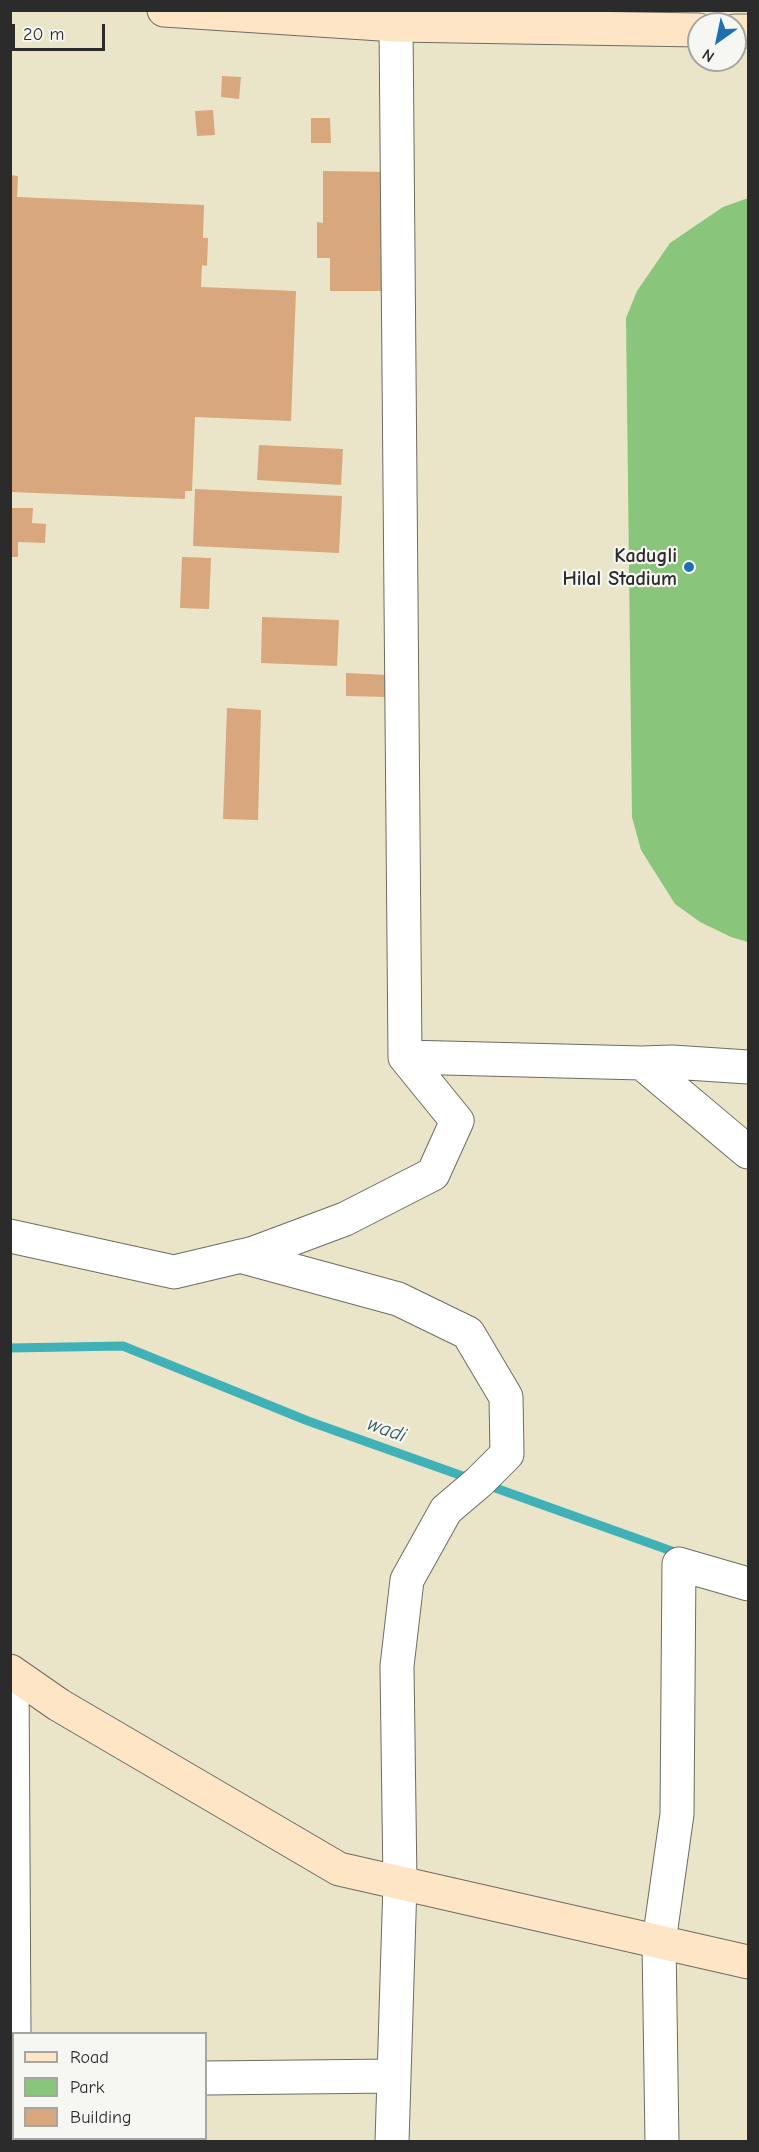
<!DOCTYPE html>
<html>
<head>
<meta charset="utf-8">
<style>
	body { margin:0 }
	#map { position:relative; width:759px; height:2152px; overflow:hidden; background:#eae5c9; font-family:"Comic Neue",sans-serif }
	canvas { display:block }
	.frame { position:absolute; inset:0; border:12px solid #2b2b2b; pointer-events:none }
	.legend { position:absolute; left:12px; top:2032px; width:195px; height:108px; box-sizing:border-box; background:#f6f6f2; border:2px solid #a5a5a2; margin:0; padding:8px 10px; list-style:none; font-size:18px; color:#2b2b2b }
	.legend li { display:flex; align-items:center; gap:12px; height:30px }
	.legend b { width:30px; border:2px solid #a5a5a2 }
	.north { position:absolute; left:687px; top:12px; width:60px; height:60px; box-sizing:border-box; background:#f6f6f2; border:2px solid #a5a5a2; border-radius:50%; rotate:213deg; font-size:16px; font-weight:700; line-height:24px; text-align:center; color:#2b2b2b }
	.north::after { content:''; display:block; margin:auto; width:21px; height:27px; background:#1f6fb2; clip-path:polygon(50% 0,100% 100%,50% 72%,0 100%) }
	.scale { position:absolute; left:12px; top:24px; width:93px; height:27px; box-sizing:border-box; border:3px solid #2b2b2b; border-top:0; padding-left:8px; font-size:18px; line-height:21px; white-space:nowrap; color:#2b2b2b; -webkit-text-stroke:4px #f6f6f2; paint-order:stroke }
</style>
</head>
<body>
<div id="map">
<canvas width="759" height="2152"></canvas>
<div class="frame"></div>
<ul class="legend">
<li><b style="height:8px;background:#fee5c5"></b>Road</li>
<li><b style="height:16px;background:#89c57a"></b>Park</li>
<li><b style="height:16px;background:#d8a77e"></b>Building</li>
</ul>
<div class="north">N</div>
<div class="scale">20 m</div>
</div>
<script>
const ctx = document.querySelector('canvas').getContext('2d');
ctx.lineJoin = 'round';
function fillPath(path, color) { ctx.fillStyle = color; ctx.fill(path, 'evenodd'); }
const shape = rows => new Path2D(rows.map(r => 'M' + r).join(''));
function stroke(path, color, width, dash) { ctx.strokeStyle = color; ctx.lineWidth = width; ctx.lineCap = dash ? 'butt' : 'round'; ctx.setLineDash(dash || []); ctx.stroke(path); }
function drawText(font, color, halo, rows, align = 'center') {
  ctx.font = font + ' "Comic Neue",sans-serif'; ctx.lineWidth = 4.5; ctx.setLineDash([]); ctx.textBaseline = 'middle'; ctx.strokeStyle = halo; ctx.fillStyle = color; for (const [text, x, y, turn = 0] of rows) {
    ctx.save(); ctx.translate(x, y); ctx.rotate((+turn || 0) * Math.PI / 180); ctx.textAlign = isNaN(turn) ? turn : align; if (halo) ctx.strokeText(text, 0, 0); ctx.fillText(text, 0, 0); ctx.restore();
  }
}
fillPath(shape([
	[748,198,748,942,731,937,700,922,675,904,641,850,632,817,626,318,637,291,670,243,723,207]
]), '#89c57a');
stroke(shape([
	[10,1348,123,1346,308,1421,471,1479],
	[487,1485,680,1554]
]), '#40b1b7', 9);
fillPath(shape([
	[222,76,241,77,239,99,221,97],
	[213,110,215,135,197,136,195,111],
	[311,118,330,118,331,143,311,143],
	[323,171,391,172,391,291,330,291,330,258,317,258,317,222,323,223],
	[10,175,18,176,17,197,204,205,203,238,208,238,207,266,202,265,201,287,296,291,291,421,195,417,192,491,185,491,185,499,10,492],
	[259,445,343,449,341,485,257,480],
	[195,489,342,496,339,553,193,546],
	[10,508,33,508,32,523,46,524,45,543,18,542,18,557,10,557],
	[182,557,211,558,209,609,180,608],
	[262,617,339,620,337,666,261,663],
	[346,673,388,675,387,697,346,696],
	[227,708,261,710,258,820,223,819]
]), '#d8a77e');
const street = shape([
	[405,1057,642,1063,672,1062,748,1067],
	[642,1063,748,1152],
	[10,1236,174,1272,254,1253,345,1219,433,1174,457,1121,405,1057,396,25,390,10],
	[240,1256,398,1299,468,1333,506,1397,507,1454,479,1482,446,1510,407,1580,397,1666,400,1883,392,2142],
	[12,1673,14,2034],
	[206,2078,394,2076],
	[12,2142,14,2097],
	[662,2142,659,1942,677,1814,679,1564,748,1584]
]);
const secondary = shape([
	[164,10,396,25,699,30],
	[735,31,748,31],
	[10,1671,59,1705,339,1869,748,1962]
]);
stroke(street, '#6e6c62', 35);
stroke(secondary, '#6e6c62', 35);
stroke(street, '#fff', 33);
stroke(secondary, '#fee5c5', 33);
for (const [x, y, r, color] of [
	[689,567,6,"#1f6fb2"]
]) { const dot = new Path2D(); dot.arc(x, y, r, 0, 2 * Math.PI); ctx.fillStyle = color; ctx.fill(dot); stroke(dot, '#f6f6f2', 2); }
drawText('bold 20px', '#2b2b2b', '#f6f6f2', [
	["Kadugli",677,556],
	["Hilal Stadium",677,579]
], 'right');
drawText('italic 21px', '#325a5c', '#f6f6f2', [
	["wadi",387,1430,20]
]);
</script>
</body>
</html>
